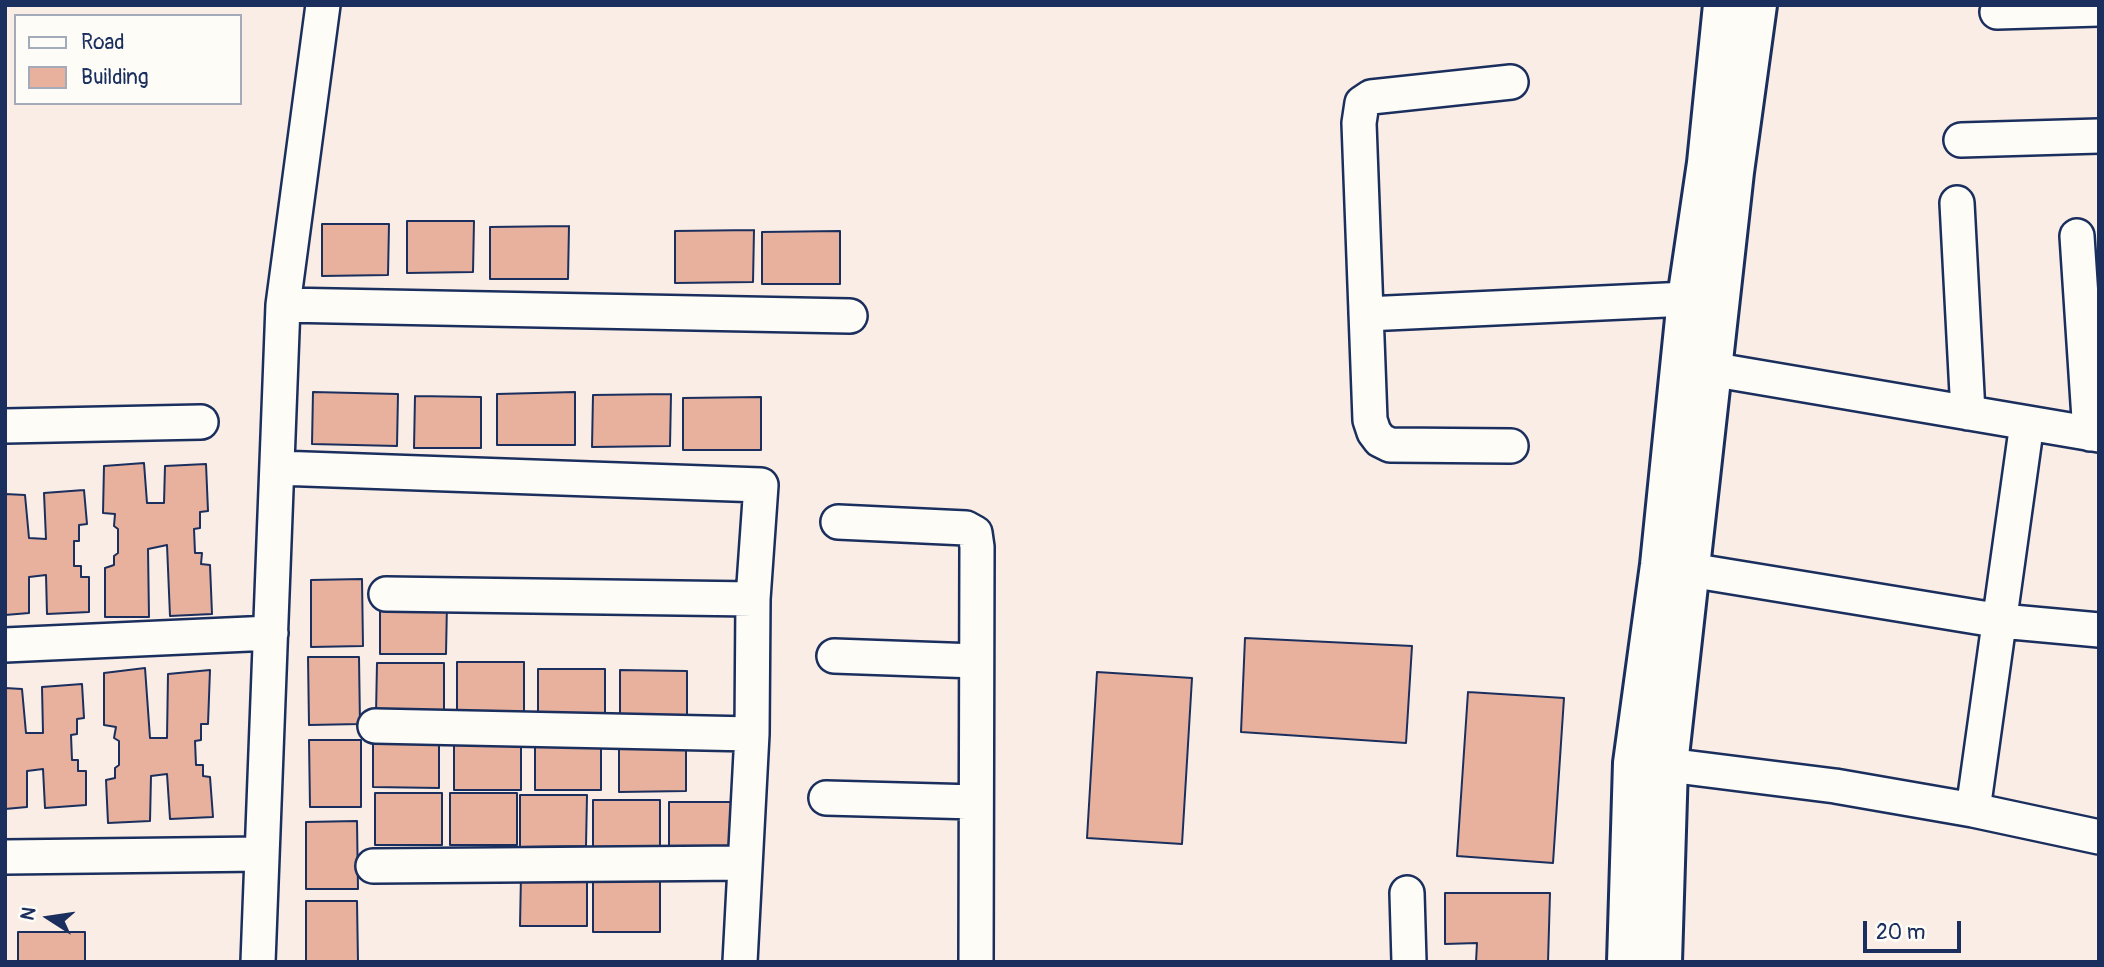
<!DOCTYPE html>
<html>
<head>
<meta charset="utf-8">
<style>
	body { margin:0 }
	#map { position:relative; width:2104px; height:967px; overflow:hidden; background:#f9ede5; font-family:Pangolin,sans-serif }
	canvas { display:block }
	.frame { position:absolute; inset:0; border:7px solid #1b2f5e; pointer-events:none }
	.legend { position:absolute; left:14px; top:14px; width:228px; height:91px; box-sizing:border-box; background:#fdfcf7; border:2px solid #a3aaba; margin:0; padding:9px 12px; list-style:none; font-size:21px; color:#1b2f5e }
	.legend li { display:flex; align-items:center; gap:14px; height:35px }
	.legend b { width:35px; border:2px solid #a3aaba }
	.north { position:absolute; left:14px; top:883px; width:70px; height:70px; -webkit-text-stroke:5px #fdfcf7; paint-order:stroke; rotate:282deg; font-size:19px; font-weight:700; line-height:28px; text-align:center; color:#1b2f5e }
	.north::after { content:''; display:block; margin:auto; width:24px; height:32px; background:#1b2f5e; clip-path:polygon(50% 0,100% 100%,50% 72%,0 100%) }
	.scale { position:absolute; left:1863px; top:921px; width:98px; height:32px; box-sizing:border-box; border:4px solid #1b2f5e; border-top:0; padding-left:9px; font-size:21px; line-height:24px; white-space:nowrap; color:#1b2f5e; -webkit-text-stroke:5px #fdfcf7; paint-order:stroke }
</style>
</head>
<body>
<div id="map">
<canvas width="2104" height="967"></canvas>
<div class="frame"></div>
<ul class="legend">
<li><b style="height:9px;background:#fdfcf7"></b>Road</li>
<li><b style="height:19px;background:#e8b19d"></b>Building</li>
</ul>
<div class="north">N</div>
<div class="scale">20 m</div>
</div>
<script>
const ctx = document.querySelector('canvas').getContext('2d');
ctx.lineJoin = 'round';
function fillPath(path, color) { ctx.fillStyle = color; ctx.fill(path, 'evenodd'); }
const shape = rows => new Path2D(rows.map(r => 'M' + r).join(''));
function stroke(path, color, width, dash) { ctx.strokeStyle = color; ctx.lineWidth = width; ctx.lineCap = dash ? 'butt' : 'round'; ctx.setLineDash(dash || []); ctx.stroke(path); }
const building = shape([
	[407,221,474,221,473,272,407,273,407,221],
	[322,224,389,224,388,275,322,276,322,224],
	[569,226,568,279,490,279,490,227,569,226],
	[754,230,753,282,675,283,675,231,754,230],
	[840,231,840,284,762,284,762,232,840,231],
	[313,392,398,394,397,446,312,444,313,392],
	[575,392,575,445,497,445,497,394,575,392],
	[671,394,670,446,592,447,593,395,671,394],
	[415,396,481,397,481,448,414,448,415,396],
	[761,397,761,450,683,450,683,398,761,397],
	[144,463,147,503,164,503,165,466,206,464,208,511,200,512,200,528,194,529,195,553,202,553,201,564,210,565,212,614,170,616,167,545,148,549,149,617,105,617,105,568,114,565,114,556,118,553,118,529,114,526,115,514,103,513,104,466,144,463],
	[84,490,87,524,79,525,79,541,74,541,74,566,81,566,81,577,89,577,89,612,47,614,46,575,29,577,29,613,5,615,5,494,25,495,29,538,46,539,44,493,84,490],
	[362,579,363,646,311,647,311,580,362,579],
	[380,603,447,603,446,654,380,654,380,603],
	[1245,638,1412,646,1406,743,1241,732,1245,638],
	[308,657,359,657,360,724,309,725,308,657],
	[457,662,524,662,524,714,457,714,457,662],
	[377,663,444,663,444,714,376,714,377,663],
	[145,668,150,738,167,738,168,674,210,670,208,724,201,724,201,740,195,741,196,765,203,765,203,776,210,777,213,817,170,819,167,774,151,776,150,821,108,823,106,780,115,778,115,768,119,765,119,741,114,738,116,727,104,725,104,673,145,668],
	[538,669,605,669,605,720,538,721,538,669],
	[620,670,687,671,687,722,620,722,620,670],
	[1097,672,1192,678,1182,844,1087,838,1097,672],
	[82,684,84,718,77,719,77,734,71,735,72,760,78,760,78,771,86,771,86,805,45,808,43,769,27,771,27,807,5,809,5,688,22,689,26,733,43,733,42,687,82,684],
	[1468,692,1564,698,1553,863,1457,856,1468,692],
	[373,736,439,736,439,788,373,787,373,736],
	[454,738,521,738,521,790,454,790,454,738],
	[535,739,601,739,601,790,535,790,535,739],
	[309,740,361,740,361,807,310,807,309,740],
	[619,740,686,740,686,791,619,792,619,740],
	[375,793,442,793,442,845,375,845,375,793],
	[450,793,517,793,517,845,450,845,450,793],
	[520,795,587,795,586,846,520,847,520,795],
	[593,800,660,800,660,851,593,851,593,800],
	[669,802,736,802,736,853,669,853,669,802],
	[357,821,358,889,306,889,306,822,357,821],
	[587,874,587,926,520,926,521,875,587,874],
	[593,880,660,881,660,932,593,932,593,880],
	[1445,893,1550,893,1548,962,1476,962,1477,943,1445,944,1445,893],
	[306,901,357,901,358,962,306,962,306,901],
	[18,932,85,932,85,962,18,962,18,932]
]);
fillPath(building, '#e8b19d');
stroke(building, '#1b2f5e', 2);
const street = shape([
	[1997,12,2099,9],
	[1961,140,2099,136],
	[1957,203,1968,413],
	[2077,236,2090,434],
	[283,305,850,316],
	[1366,314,1687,299,1713,301],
	[1687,365,2099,435],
	[5,426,201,422],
	[1511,446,1390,445,1380,440,1374,432,1370,420,1359,123,1362,103,1371,97,1511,82],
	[277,468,761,485,753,599,752,734,740,962],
	[838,522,966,528,975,533,977,547,976,962],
	[1690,570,2001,621,2099,630],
	[386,594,753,599],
	[5,645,271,633],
	[834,656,976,661],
	[375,726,752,734],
	[1668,765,1835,786,1973,810,2099,837],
	[826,798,976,802],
	[1973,810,2027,423],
	[5,857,262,854],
	[373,866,745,863],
	[1407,893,1409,962],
	[258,962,283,305,323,5]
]);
const secondary = shape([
	[1627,962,1633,763,1660,565,1687,299,1707,163,1723,5],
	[1662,962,1668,765,1734,172,1757,5]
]);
stroke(street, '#1b2f5e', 38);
stroke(secondary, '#1b2f5e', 44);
stroke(street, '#fdfcf7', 33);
stroke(secondary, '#fdfcf7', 38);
</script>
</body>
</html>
